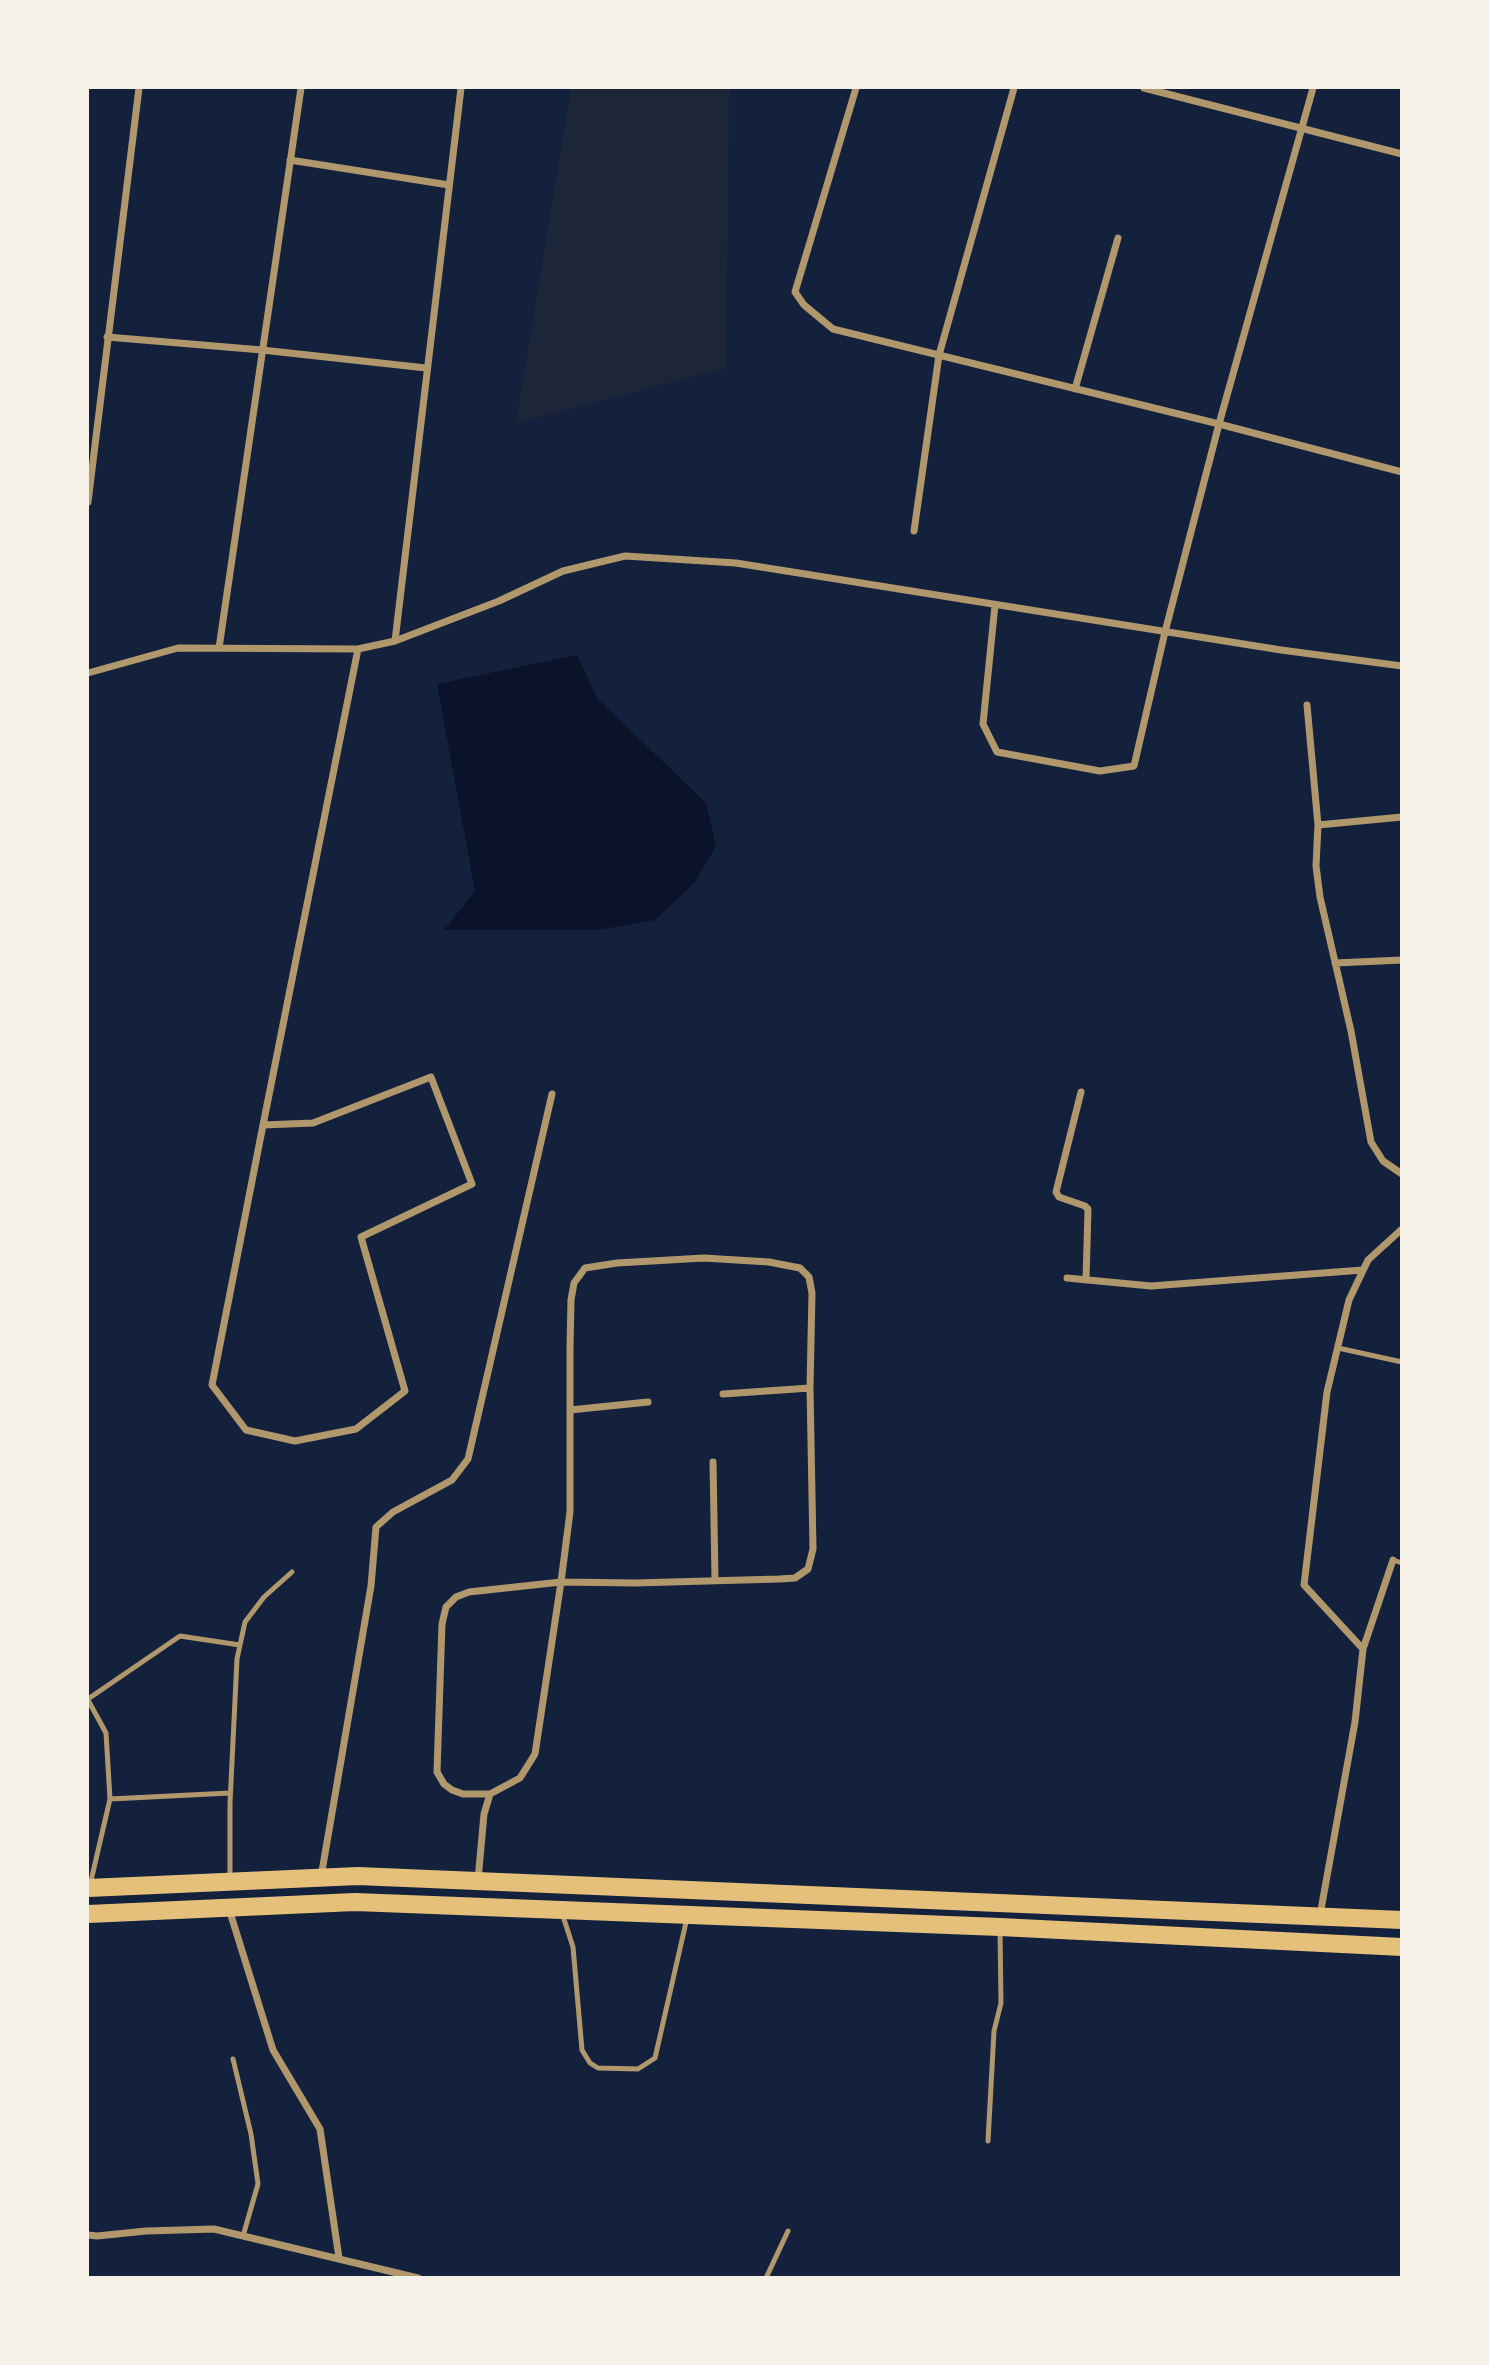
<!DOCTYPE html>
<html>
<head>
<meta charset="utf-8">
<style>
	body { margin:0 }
	#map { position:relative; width:1489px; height:2365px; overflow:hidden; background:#14213d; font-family:Raleway,sans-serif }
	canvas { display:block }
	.frame { position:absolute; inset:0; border:89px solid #f6f1e7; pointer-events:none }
</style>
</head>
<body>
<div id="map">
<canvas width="1489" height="2365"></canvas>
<div class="frame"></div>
</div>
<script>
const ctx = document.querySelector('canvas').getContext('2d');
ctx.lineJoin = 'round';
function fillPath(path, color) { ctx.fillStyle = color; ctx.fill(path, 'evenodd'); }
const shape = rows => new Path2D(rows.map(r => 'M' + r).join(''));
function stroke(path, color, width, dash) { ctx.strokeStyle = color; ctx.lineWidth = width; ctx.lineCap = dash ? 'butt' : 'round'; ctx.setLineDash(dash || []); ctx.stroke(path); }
fillPath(shape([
	[571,88,731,88,729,94,726,368,516,423]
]), '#1d2539');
fillPath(shape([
	[577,655,598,699,706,803,716,846,695,882,655,920,598,930,444,930,475,891,437,684]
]), '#0b132b');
stroke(shape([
	[1338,1348,1402,1362],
	[1393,1560,1402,1563],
	[88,1699,180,1636,240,1645],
	[88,1700,106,1733,110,1799,90,1885],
	[110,1799,230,1793],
	[230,1877,230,1803,237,1659,245,1622,264,1597,292,1572],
	[562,1913,573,1947,582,2050,590,2063,598,2068,638,2069,655,2058,687,1918],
	[233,2059,251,2134,258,2184,243,2236],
	[988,2141,994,2031,1001,2003,1000,1930],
	[766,2278,788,2231]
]), '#b1986c', 5);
stroke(shape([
	[856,88,795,292,804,305,833,329,1219,424,1402,472],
	[1144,88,1402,154],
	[290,160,449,185],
	[107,337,262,350,426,368],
	[1075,389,1118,238],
	[88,502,139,88],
	[914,531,939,355,1014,88],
	[995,605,983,724,997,752,1100,771,1134,766,1165,632,1219,424,1313,88],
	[395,641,461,88],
	[219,648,301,88],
	[88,673,178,648,358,649,395,641,499,601,563,571,625,556,736,563,1281,650,1402,666],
	[1307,705,1318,825,1316,866,1320,897,1351,1031,1371,1142,1383,1161,1402,1174],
	[1318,825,1402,817],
	[1335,963,1402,960],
	[1081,1092,1056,1192,1059,1197,1085,1206,1088,1209,1086,1280],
	[263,1125,313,1123,431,1077,472,1184,361,1237,405,1391,356,1429,295,1441,246,1430,212,1385,263,1125,358,649],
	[1067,1278,1151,1286,1363,1270],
	[723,1394,810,1388],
	[570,1410,648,1402],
	[713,1462,715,1579],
	[1363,1649,1393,1560],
	[321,1877,371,1586,376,1527,393,1512,452,1480,468,1459,552,1094],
	[478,1880,484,1814,490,1794,520,1778,535,1754,561,1582,570,1512,570,1348,571,1300,574,1283,585,1268,617,1263,704,1258,769,1262,800,1268,809,1277,812,1293,810,1388,813,1549,808,1569,795,1578,779,1579,635,1583,561,1582,469,1592,456,1597,446,1607,442,1624,437,1772,444,1784,452,1790,463,1794,490,1794],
	[229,1909,273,2050,320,2129,339,2258],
	[1320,1915,1355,1722,1363,1649,1304,1585,1327,1392,1349,1300,1368,1260,1402,1229],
	[88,2235,97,2236,146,2231,214,2229,418,2278]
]), '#b1986c', 7);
stroke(shape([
	[88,1888,358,1876,1402,1920],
	[88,1914,355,1902,1000,1927,1402,1947]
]), '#e5c07b', 18);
</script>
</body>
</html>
